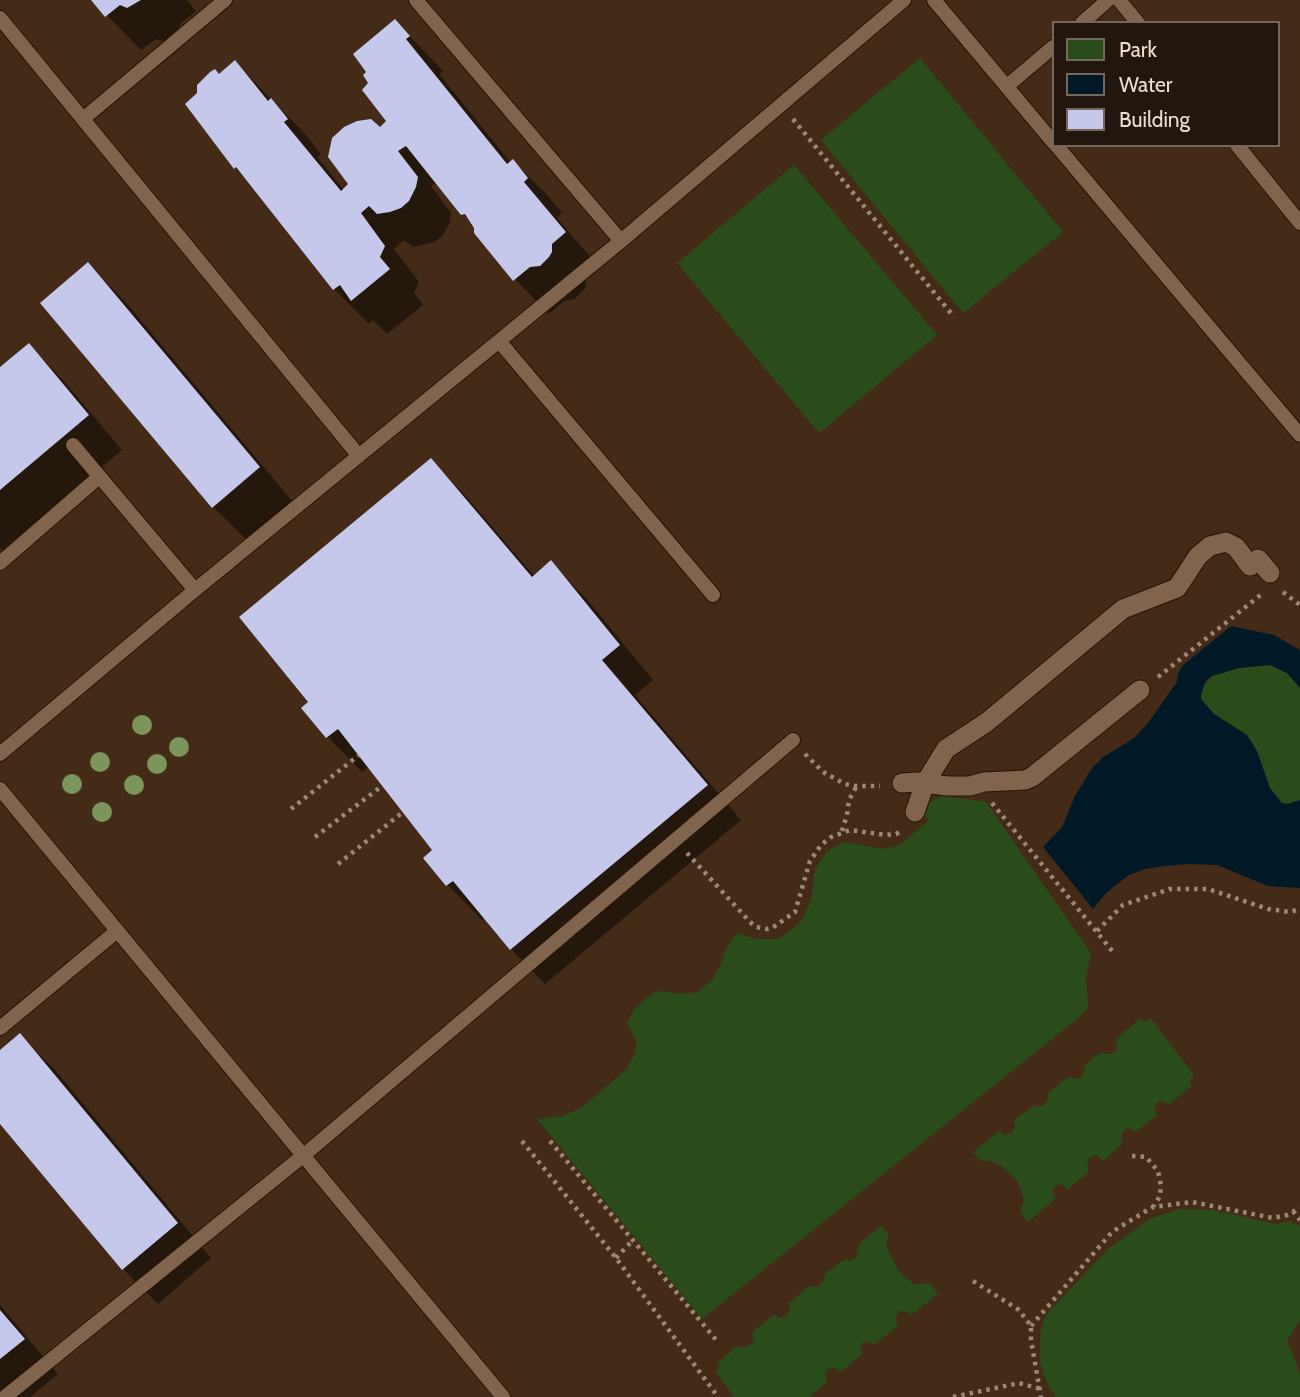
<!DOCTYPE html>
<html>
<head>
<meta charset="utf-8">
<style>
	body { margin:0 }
	#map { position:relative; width:1300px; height:1397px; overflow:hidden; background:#442b17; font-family:Cabin,sans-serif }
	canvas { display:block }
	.legend { position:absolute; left:1052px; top:21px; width:228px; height:126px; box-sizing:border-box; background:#22170e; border:2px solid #74675c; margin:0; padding:9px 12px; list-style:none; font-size:21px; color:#eeded1 }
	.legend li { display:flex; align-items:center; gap:14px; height:35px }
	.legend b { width:35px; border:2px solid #74675c }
</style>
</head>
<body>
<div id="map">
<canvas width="1300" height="1397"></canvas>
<ul class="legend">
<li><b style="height:19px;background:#2a4c1b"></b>Park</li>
<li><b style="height:19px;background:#001927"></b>Water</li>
<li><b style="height:19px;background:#c6c8eb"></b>Building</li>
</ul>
</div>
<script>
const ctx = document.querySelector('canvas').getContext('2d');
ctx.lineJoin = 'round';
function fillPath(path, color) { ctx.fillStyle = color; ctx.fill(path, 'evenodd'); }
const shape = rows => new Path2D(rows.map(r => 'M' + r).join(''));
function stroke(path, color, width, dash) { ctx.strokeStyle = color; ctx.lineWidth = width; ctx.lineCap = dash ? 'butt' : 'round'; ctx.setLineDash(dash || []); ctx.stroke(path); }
fillPath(shape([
	[920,58,1063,232,963,313,821,140],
	[794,165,937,335,819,433,677,263],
	[1270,665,1287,673,1300,688,1300,800,1288,804,1282,803,1270,788,1253,743,1230,724,1214,714,1201,699,1202,688,1212,676,1239,668],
	[942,796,986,802,1091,953,1086,977,1088,1008,1076,1020,702,1319,537,1119,562,1116,581,1108,627,1069,635,1053,636,1039,627,1024,633,1011,645,999,657,991,682,994,697,992,711,981,720,967,726,948,737,933,756,939,779,939,801,922,811,900,815,869,827,851,844,842,884,849,900,845,929,820,919,812,924,805],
	[1140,1019,1145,1022,1151,1019,1194,1075,1189,1082,1192,1086,1169,1104,1162,1101,1157,1103,1154,1109,1157,1115,1136,1132,1129,1128,1123,1131,1121,1137,1123,1143,1103,1161,1096,1155,1089,1158,1087,1163,1089,1172,1067,1190,1062,1184,1054,1187,1052,1191,1056,1198,1028,1222,1020,1212,1024,1200,1018,1182,1004,1168,992,1161,981,1161,973,1152,999,1131,1005,1135,1011,1133,1015,1128,1014,1120,1033,1106,1043,1106,1048,1100,1048,1093,1068,1077,1076,1079,1081,1077,1085,1070,1084,1065,1101,1052,1105,1054,1114,1053,1117,1048,1116,1039],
	[1178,1209,1213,1210,1276,1224,1291,1221,1300,1226,1300,1320,1287,1341,1300,1374,1300,1397,1056,1397,1052,1391,1046,1381,1040,1361,1040,1334,1045,1316,1108,1249,1150,1219],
	[881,1226,889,1234,886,1246,899,1272,914,1284,930,1283,938,1294,910,1316,906,1311,899,1311,895,1318,898,1326,874,1345,869,1341,862,1343,860,1346,862,1354,841,1372,835,1368,829,1369,825,1373,827,1382,809,1397,734,1397,716,1372,719,1367,718,1362,737,1346,742,1348,752,1344,754,1340,752,1332,774,1315,781,1318,786,1315,790,1311,789,1303,809,1286,818,1287,824,1281,825,1274,845,1259,850,1261,856,1258,859,1244]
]), '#2a4c1b');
fillPath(shape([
	[1231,626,1274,635,1300,650,1300,688,1287,673,1270,665,1239,668,1212,676,1205,682,1201,695,1201,699,1214,714,1247,735,1257,751,1270,788,1282,803,1288,804,1300,800,1300,888,1268,886,1217,865,1187,864,1165,866,1145,869,1129,875,1107,892,1093,909,1043,847,1062,827,1075,796,1092,768,1103,757,1133,739,1148,723,1177,682,1178,673,1183,665]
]), '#001927');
fillPath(shape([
	[92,0,187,0,196,11,181,23,177,33,168,40,163,41,156,39,141,50],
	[395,21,443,71,439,74,511,163,513,161,548,196,562,213,557,218,599,267,585,279,586,287,575,299,564,301,549,314,515,279,476,228,437,182,431,186,451,213,450,222,443,235,435,242,413,247,404,240,394,249,419,282,414,293,423,305,387,334,373,320,369,324,334,289,254,187,235,168,187,104,235,62,306,135,321,154,317,157,344,190,350,185,380,129,389,121,370,83],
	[88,265,123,299,293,502,248,541,213,507],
	[29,345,63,380,122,450,3,551,0,548,0,370],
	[431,461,465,495,535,577,551,563,585,597,653,680,635,695,741,820,545,984,511,949,485,917,482,920,448,885,425,858,435,850,369,766,362,772,328,737,304,708,310,703],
	[20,1036,55,1070,211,1258,158,1304,123,1269,0,1121,0,1052],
	[0,1305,58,1374,30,1397,0,1397]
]), '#0007');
fillPath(shape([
	[91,0,141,0,127,8,120,5,105,17],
	[395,19,410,36,406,39,507,164,513,159,528,178,524,182,566,232,552,244,552,252,549,257,540,266,530,267,513,281,474,233,474,228,465,214,461,215,406,146,398,151,418,177,416,187,409,201,401,208,390,212,377,214,369,206,361,213,385,246,380,257,390,269,351,301,340,285,333,290,236,167,234,169,185,104,197,93,197,85,210,72,215,69,219,74,235,60,268,101,271,98,288,119,284,122,341,191,348,184,328,157,332,138,344,127,357,121,371,119,380,127,386,121,362,90,368,83,363,75,366,72,353,54],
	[88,262,260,467,212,508,40,303],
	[29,343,89,415,0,490,0,367],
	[431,458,532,577,551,560,620,645,602,660,708,785,510,950,453,881,446,886,423,858,432,850,338,729,326,738,301,708,308,702,239,617],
	[20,1033,178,1223,122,1270,0,1124,0,1050],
	[0,1310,25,1339,0,1359]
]), '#c6c8eb');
const service = shape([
	[416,0,621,241],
	[934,0,1053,142],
	[1119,0,1138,23],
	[0,18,359,456],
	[1082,23,1108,0],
	[1007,86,1053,47],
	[83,119,225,0],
	[1056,145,1300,435],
	[1237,145,1300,223],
	[499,341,713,595],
	[73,445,195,590],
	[0,563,99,477],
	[0,754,195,590,621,241,904,0],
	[0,789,503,1397],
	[0,1028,117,931],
	[5,1397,304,1155,793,740]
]);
const pedestrian = shape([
	[902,783,917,782,947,786,970,786,984,782,1025,780,1032,777,1140,690],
	[915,812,925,783,946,749,987,722,1123,609,1177,588,1198,556,1210,546,1226,542,1236,547,1250,566,1258,559,1270,573]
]);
stroke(service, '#2a1301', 16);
stroke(pedestrian, '#2a1301', 21);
stroke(shape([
	[793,119,954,317],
	[1283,592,1300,605],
	[1158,677,1263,593],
	[805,754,823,772,845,784,854,786,880,786],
	[992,803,1113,952],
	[291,809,359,755],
	[842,831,847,815,849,800,856,787],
	[315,837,382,786],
	[687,853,750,922,756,927,767,929,772,928,795,912,810,861,821,845,831,837,850,830,886,835,896,834,903,830],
	[338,864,403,812],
	[1097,931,1123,905,1170,889,1208,889,1268,909,1290,912,1300,909],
	[522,1141,616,1258,718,1397],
	[550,1141,717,1341],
	[1132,1156,1146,1157,1158,1171,1161,1186,1160,1196,1154,1206],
	[1293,1211,1300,1220],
	[616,1258,632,1241],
	[973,1281,1019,1310,1031,1326,1031,1340,1041,1397],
	[1031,1326,1112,1232,1146,1211,1153,1207,1192,1202,1273,1218,1287,1215,1300,1208],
	[953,1397,1019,1383,1041,1389]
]), '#9c8878', 4.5, [3.5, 5]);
stroke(service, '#80644e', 14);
stroke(pedestrian, '#80644e', 19);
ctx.fillStyle = '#7c955a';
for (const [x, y] of [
	[142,725],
	[179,747],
	[100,762],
	[157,764],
	[72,784],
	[134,785],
	[102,812]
]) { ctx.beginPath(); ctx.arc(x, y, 10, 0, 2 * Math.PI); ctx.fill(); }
</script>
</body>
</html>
